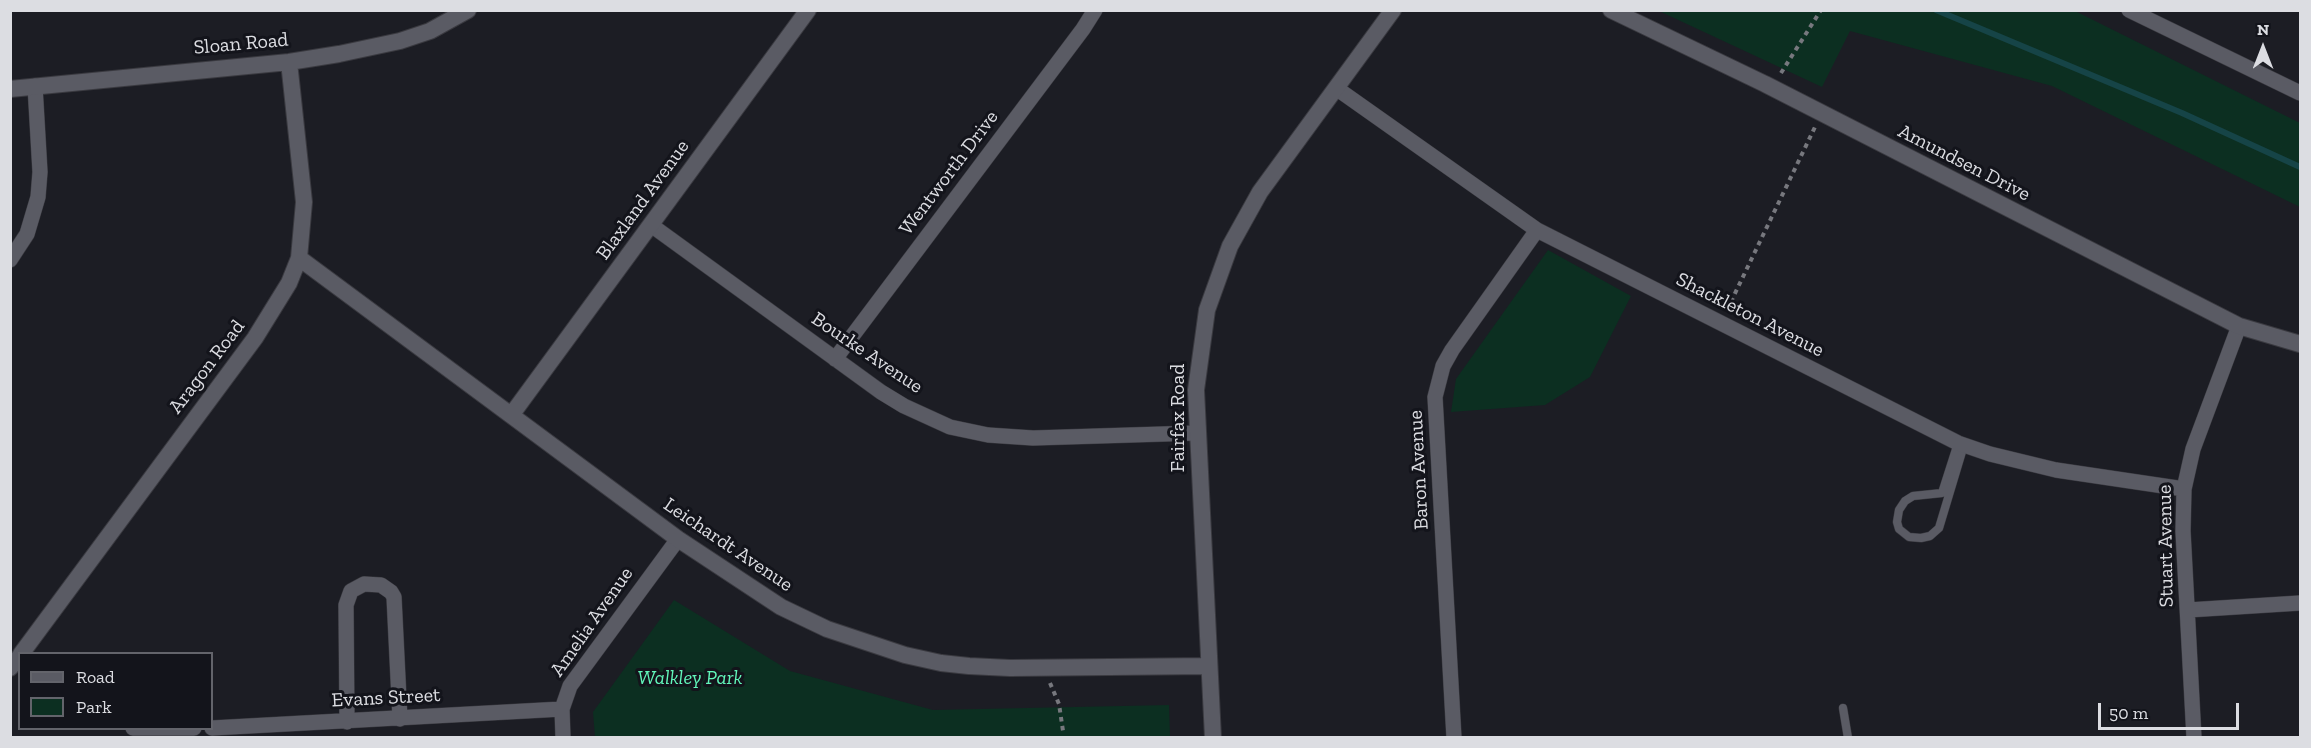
<!DOCTYPE html>
<html>
<head>
<meta charset="utf-8">
<style>
	body { margin:0 }
	#map { position:relative; width:2311px; height:748px; overflow:hidden; background:#1c1d24; font-family:"Zilla Slab",serif }
	canvas { display:block }
	.frame { position:absolute; inset:0; border:12px solid #dcdde2; pointer-events:none }
	.legend { position:absolute; left:18px; top:652px; width:195px; height:78px; box-sizing:border-box; background:#13141b; border:2px solid #63646b; margin:0; padding:8px 10px; list-style:none; font-size:18px; color:#dcdde2 }
	.legend li { display:flex; align-items:center; gap:12px; height:30px }
	.legend b { width:30px; border:2px solid #63646b }
	.north { position:absolute; left:2233px; top:18px; width:60px; height:60px; -webkit-text-stroke:4px #13141b; paint-order:stroke; rotate:0deg; font-size:16px; font-weight:700; line-height:24px; text-align:center; color:#dcdde2 }
	.north::after { content:''; display:block; margin:auto; width:21px; height:27px; background:#dcdde2; clip-path:polygon(50% 0,100% 100%,50% 72%,0 100%) }
	.scale { position:absolute; left:2098px; top:703px; width:141px; height:27px; box-sizing:border-box; border:3px solid #dcdde2; border-top:0; padding-left:8px; font-size:18px; line-height:21px; white-space:nowrap; color:#dcdde2; -webkit-text-stroke:4px #13141b; paint-order:stroke }
</style>
</head>
<body>
<div id="map">
<canvas width="2311" height="748"></canvas>
<div class="frame"></div>
<ul class="legend">
<li><b style="height:8px;background:#5a5b64"></b>Road</li>
<li><b style="height:16px;background:#0c2f21"></b>Park</li>
</ul>
<div class="north">N</div>
<div class="scale">50 m</div>
</div>
<script>
const ctx = document.querySelector('canvas').getContext('2d');
ctx.lineJoin = 'round';
function fillPath(path, color) { ctx.fillStyle = color; ctx.fill(path, 'evenodd'); }
const shape = rows => new Path2D(rows.map(r => 'M' + r).join(''));
function stroke(path, color, width, dash) { ctx.strokeStyle = color; ctx.lineWidth = width; ctx.lineCap = dash ? 'butt' : 'round'; ctx.setLineDash(dash || []); ctx.stroke(path); }
function drawText(font, color, halo, rows, align = 'center') {
  ctx.font = font + ' "Zilla Slab",serif'; ctx.lineWidth = 6; ctx.setLineDash([]); ctx.textBaseline = 'middle'; ctx.strokeStyle = halo; ctx.fillStyle = color; for (const [text, x, y, turn = 0] of rows) {
    ctx.save(); ctx.translate(x, y); ctx.rotate((+turn || 0) * Math.PI / 180); ctx.textAlign = isNaN(turn) ? turn : align; if (halo) ctx.strokeText(text, 0, 0); ctx.fillText(text, 0, 0); ctx.restore();
  }
}
fillPath(shape([
	[1659,11,2075,11,2300,123,2300,207,2052,86,1850,31,1822,87],
	[1548,250,1631,296,1590,377,1545,405,1451,412,1456,379],
	[674,600,790,671,933,710,1169,705,1170,737,595,737,593,712]
]), '#0c2f21');
stroke(shape([
	[1936,10,2182,113,2300,167]
]), '#164447', 6);
const service = shape([
	[1958,443,1942,493,1913,496,1905,501,1899,510,1897,522,1899,529,1909,537,1921,538,1930,536,1939,528,1964,445],
	[1843,708,1848,738]
]);
const minor = shape([
	[2129,10,2300,93],
	[1336,88,1537,230,1958,443,1990,454,2056,470,2184,489],
	[651,225,881,392,904,406,950,427,988,435,1033,438,1196,433],
	[10,260,27,234,38,197,40,172,35,86],
	[835,359,1083,29,1095,10],
	[2188,610,2300,603],
	[347,722,346,605,351,591,364,584,381,585,391,592,394,597,400,719],
	[133,728,194,728],
	[212,728,562,709],
	[563,738,562,709,570,686,678,539],
	[1454,738,1435,397,1443,366,1452,350,1537,230],
	[2194,738,2183,531,2184,489,2193,449,2239,326]
]);
const tertiary = shape([
	[1611,10,1765,84,2239,326,2300,344],
	[10,89,289,62,339,54,400,41,430,31,468,10],
	[299,258,678,539,781,607,827,629,905,655,941,663,969,666,1010,668,1209,666],
	[512,414,808,10],
	[21,654,255,338,289,283,299,258,304,202,289,62],
	[10,668,20,656],
	[1213,738,1196,390,1207,310,1230,246,1260,192,1393,10]
]);
stroke(service, '#3a3a40', 9);
stroke(minor, '#3a3a40', 16);
stroke(tertiary, '#3a3a40', 18);
stroke(shape([
	[1781,73,1821,10],
	[1727,310,1815,127],
	[1050,683,1059,704,1063,731]
]), '#77787e', 4, [4.5, 4.5]);
stroke(service, '#5a5b64', 8);
stroke(minor, '#5a5b64', 15);
stroke(tertiary, '#5a5b64', 16);
drawText('20px', '#dcdde2', '#13141b', [
	["Sloan Road",241,44,-5],
	["Amundsen Drive",1964,163,27],
	["Wentworth Drive",949,173,-53],
	["Blaxland Avenue",643,200,-54],
	["Shackleton Avenue",1750,315,27],
	["Bourke Avenue",867,353,34],
	["Aragon Road",207,367,-53],
	["Fairfax Road",1178,418,-90],
	["Baron Avenue",1419,470,-93],
	["Leichardt Avenue",728,545,34],
	["Stuart Avenue",2166,546,-91],
	["Amelia Avenue",592,622,-55],
	["Evans Street",386,698,-3]
]);
drawText('italic 20px', '#61f6ba', '#13141b', [
	["Walkley Park",690,678]
]);
</script>
</body>
</html>
